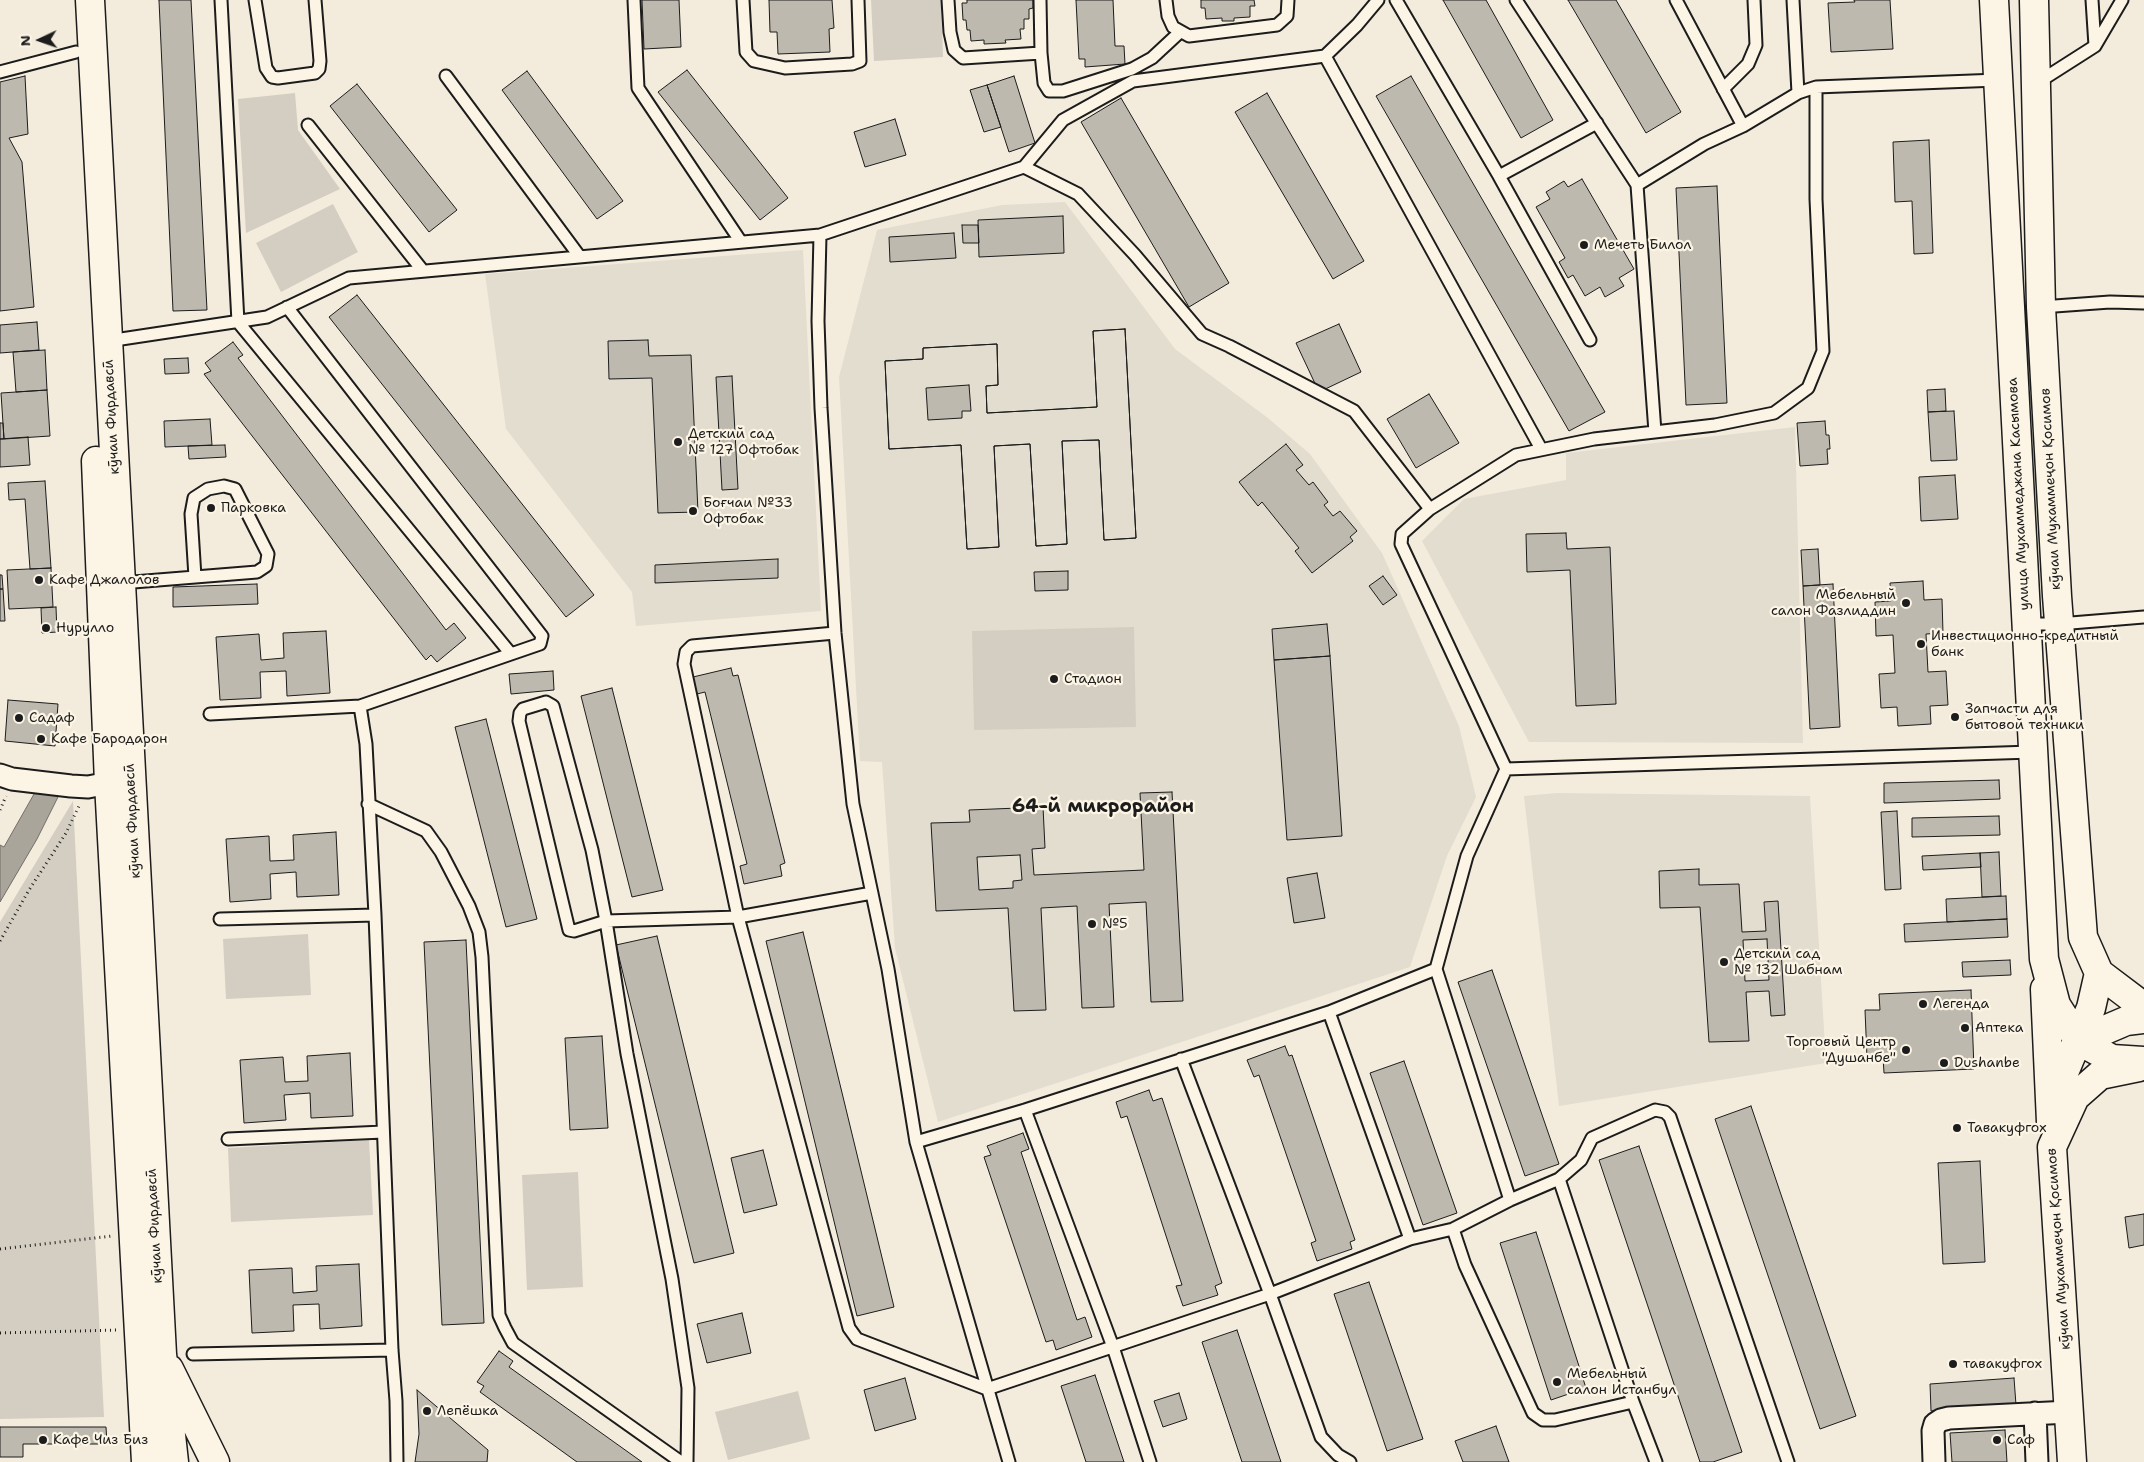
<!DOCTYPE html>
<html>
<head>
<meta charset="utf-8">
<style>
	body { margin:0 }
	#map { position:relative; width:2144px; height:1462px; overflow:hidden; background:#f3ecdd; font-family:"Shantell Sans",sans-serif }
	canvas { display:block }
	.north { position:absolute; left:15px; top:15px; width:50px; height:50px; -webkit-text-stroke:4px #fcf5e5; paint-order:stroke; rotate:267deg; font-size:14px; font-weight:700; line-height:20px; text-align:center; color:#1c1c1c }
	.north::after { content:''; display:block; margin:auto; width:18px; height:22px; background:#1c1c1c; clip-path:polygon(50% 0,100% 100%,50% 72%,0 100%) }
</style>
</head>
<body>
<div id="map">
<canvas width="2144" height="1462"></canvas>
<div class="north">N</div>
</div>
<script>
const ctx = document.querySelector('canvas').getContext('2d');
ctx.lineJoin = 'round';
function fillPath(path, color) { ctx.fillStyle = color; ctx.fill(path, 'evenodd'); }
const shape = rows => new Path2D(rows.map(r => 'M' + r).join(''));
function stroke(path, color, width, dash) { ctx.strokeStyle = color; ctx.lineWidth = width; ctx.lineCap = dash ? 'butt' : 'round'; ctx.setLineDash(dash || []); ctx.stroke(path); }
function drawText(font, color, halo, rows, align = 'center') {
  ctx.font = font + ' "Shantell Sans",sans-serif'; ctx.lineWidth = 4.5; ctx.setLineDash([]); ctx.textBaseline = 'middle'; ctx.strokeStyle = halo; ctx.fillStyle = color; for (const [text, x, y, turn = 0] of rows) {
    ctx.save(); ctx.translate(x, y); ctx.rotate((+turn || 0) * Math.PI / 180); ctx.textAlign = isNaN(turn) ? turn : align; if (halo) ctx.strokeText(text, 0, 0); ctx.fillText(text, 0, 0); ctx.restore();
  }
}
fillPath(shape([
	[1065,202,1175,349,1268,418,1310,454,1382,553,1459,726,1476,797,1447,856,1410,967,938,1122,895,948,882,762,860,761,839,377,877,230,1002,205],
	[803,250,821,611,636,626,632,592,506,429,485,274],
	[1795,427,1803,743,1529,742,1422,541,1464,499,1566,480,1566,453],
	[1557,793,1810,796,1826,1063,1559,1106,1524,796]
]), '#e3ddcf');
fillPath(shape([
	[871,0,941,0,943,57,874,61],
	[295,93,298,130,340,189,246,233,238,99],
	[333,204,358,252,281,292,256,243],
	[1134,627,1136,727,974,730,972,631],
	[73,801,104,1417,0,1419,0,922],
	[308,934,311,995,226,999,223,939],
	[369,1140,373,1215,231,1222,228,1148],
	[578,1172,583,1287,527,1290,522,1175],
	[798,1391,810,1439,728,1460,715,1412]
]), '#d3cec1');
const water = shape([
	[38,787,52,790,58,797,37,839,0,902,0,845,4,847,38,787]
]);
fillPath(water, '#aaa59b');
stroke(water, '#716e68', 1);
const building = shape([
	[159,0,191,0,207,310,173,311,159,0],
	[642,0,679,0,681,47,644,49,642,0],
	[769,0,832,0,834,28,829,29,830,52,778,54,777,32,770,32,769,0],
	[967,0,1033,0,1033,8,1029,9,1029,19,1024,19,1024,29,1020,29,1021,39,1005,40,1006,43,984,44,984,40,971,41,970,30,967,30,966,20,963,20,962,3,967,3,967,0],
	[1076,0,1113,0,1115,46,1124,46,1125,64,1085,67,1085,59,1079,59,1076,0],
	[1201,0,1254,0,1255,6,1250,6,1250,17,1234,18,1234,21,1222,21,1222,18,1206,19,1205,8,1201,8,1201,0],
	[1443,0,1486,0,1553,120,1521,138,1443,0],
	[1568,0,1616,0,1681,112,1646,133,1568,0],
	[1854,0,1890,0,1893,49,1831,52,1828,3,1855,2,1854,0],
	[687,70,788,198,760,220,658,92,687,70],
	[527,71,623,201,597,219,502,90,527,71],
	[25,76,28,134,9,138,22,162,34,307,0,311,0,82,25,76],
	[1014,76,1035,143,1009,152,987,85,1014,76],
	[1411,76,1605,412,1569,431,1376,96,1411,76],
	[357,84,457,210,429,232,330,106,357,84],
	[987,85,1001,127,984,132,970,90,987,85],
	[1267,93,1364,261,1333,279,1235,112,1267,93],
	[1121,98,1229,283,1189,307,1081,122,1121,98],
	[895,119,906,155,865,167,854,132,895,119],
	[1929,140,1933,253,1914,254,1912,201,1895,202,1893,142,1929,140],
	[1582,179,1634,269,1619,278,1624,286,1605,297,1600,287,1585,296,1573,275,1568,278,1559,262,1565,258,1536,207,1550,199,1546,192,1564,181,1568,187,1582,179],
	[1717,186,1727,403,1686,405,1676,188,1717,186],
	[1063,216,1064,253,979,257,978,220,1063,216],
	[962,225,978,225,979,243,963,243,962,225],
	[954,233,956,258,890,262,889,237,954,233],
	[357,295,594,595,566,617,329,317,357,295],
	[37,322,39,350,0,353,0,325,37,322],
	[1339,324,1361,372,1319,392,1296,343,1339,324],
	[1125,329,1136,538,1104,540,1099,440,1062,441,1067,544,1036,546,1030,444,994,446,999,547,967,549,961,445,889,449,885,361,923,359,923,348,997,344,998,385,986,386,987,413,1097,407,1093,331,1125,329],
	[969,385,971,411,962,411,962,418,928,420,926,388,969,385],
	[1125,329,1136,538,1104,540,1099,440,1062,441,1067,544,1036,546,1030,444,994,446,999,547,967,549,961,445,889,449,885,361,923,359,923,348,997,344,998,385,986,386,987,413,1097,407,1093,331,1125,329],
	[648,340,649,356,691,355,698,512,658,513,652,378,609,379,608,341,648,340],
	[233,342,243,355,238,358,446,630,454,623,466,638,437,662,431,655,426,660,204,374,211,371,205,363,233,342],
	[45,350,47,390,16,392,13,352,45,350],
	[188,358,189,373,165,374,164,359,188,358],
	[732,376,738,489,722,490,716,377,732,376],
	[1945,389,1946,411,1928,412,1927,390,1945,389],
	[47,390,50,436,4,439,1,393,47,390],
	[1429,394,1459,443,1416,468,1387,419,1429,394],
	[1954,411,1957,460,1931,461,1928,412,1954,411],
	[210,419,212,445,165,447,164,421,210,419],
	[1825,421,1826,435,1829,435,1830,449,1827,449,1828,464,1800,466,1797,423,1825,421],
	[0,423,3,423,4,439,0,439,0,423],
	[28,437,30,465,0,467,0,439,28,437],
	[1286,444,1303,465,1296,470,1309,485,1313,482,1328,502,1324,505,1333,516,1340,511,1357,531,1350,537,1353,541,1312,573,1295,551,1299,548,1262,502,1258,506,1239,482,1286,444],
	[225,445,226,457,189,459,188,446,225,445],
	[1955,475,1958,519,1921,521,1919,477,1955,475],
	[45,481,51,568,30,569,25,499,9,500,8,483,45,481],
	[1566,533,1567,549,1610,547,1616,704,1576,706,1570,570,1527,572,1526,534,1566,533],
	[1818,549,1820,585,1803,586,1801,550,1818,549],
	[778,559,778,578,655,583,655,565,778,559],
	[51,568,53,607,9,609,7,570,51,568],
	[1068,571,1068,590,1035,591,1034,572,1068,571],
	[0,575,2,575,3,589,0,589,0,575],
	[1383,576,1397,595,1383,605,1369,586,1383,576],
	[1923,581,1924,600,1942,599,1943,633,1926,634,1928,672,1946,671,1948,705,1930,706,1931,724,1898,726,1897,707,1881,708,1879,674,1895,673,1893,635,1876,636,1875,602,1891,601,1890,583,1923,581],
	[257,584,258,604,173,607,173,587,257,584],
	[1833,584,1840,727,1810,729,1803,586,1833,584],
	[0,589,3,589,5,621,0,621,0,589],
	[56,607,57,632,42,633,41,608,56,607],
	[1327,624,1330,656,1274,660,1272,629,1327,624],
	[326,631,330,693,287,696,286,671,260,672,261,698,220,700,216,637,259,634,261,660,284,658,283,633,326,631],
	[1330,656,1342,836,1287,840,1274,660,1330,656],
	[731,668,733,676,738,675,785,863,780,865,782,876,744,884,740,866,747,864,705,692,697,694,693,677,731,668],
	[553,671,554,690,511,694,509,674,553,671],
	[612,688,663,890,632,897,581,696,612,688],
	[8,700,58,704,55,746,5,741,8,700],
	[486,719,537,919,506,927,455,727,486,719],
	[1999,780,2000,799,1884,803,1884,783,1999,780],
	[1172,792,1183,1001,1151,1002,1146,902,1109,904,1114,1007,1082,1008,1077,906,1041,908,1046,1010,1014,1011,1008,908,936,911,931,823,970,822,969,810,1043,807,1045,848,1032,849,1034,875,1144,870,1140,793,1172,792],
	[1020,855,1022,880,1013,881,1013,888,979,890,977,857,1020,855],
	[1897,811,1901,889,1885,890,1881,812,1897,811],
	[1999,816,2000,835,1912,837,1912,818,1999,816],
	[336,832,339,895,297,897,296,872,270,874,271,899,230,902,226,839,269,836,270,861,294,860,293,835,336,832],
	[1999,852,2001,896,1982,897,1980,853,1999,852],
	[1980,853,1981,867,1923,870,1922,856,1980,853],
	[1699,869,1699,885,1739,884,1742,932,1766,931,1764,902,1778,901,1785,1015,1771,1016,1769,991,1746,992,1749,1041,1709,1042,1700,907,1660,908,1659,871,1699,869],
	[1767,939,1769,980,1745,981,1743,940,1767,939],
	[1317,873,1325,918,1294,923,1287,878,1317,873],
	[2006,896,2007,919,1947,922,1946,899,2006,896],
	[2007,919,2008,937,1905,942,1904,924,2007,919],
	[803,932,894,1307,857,1316,766,941,803,932],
	[657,936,734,1253,694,1263,616,945,657,936],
	[466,940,484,1323,442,1325,424,942,466,940],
	[2010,960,2011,975,1963,977,1962,962,2010,960],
	[1492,970,1559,1164,1525,1176,1458,982,1492,970],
	[1971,990,1974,1069,1884,1073,1883,1057,1867,1058,1865,1010,1880,1010,1879,994,1971,990],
	[602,1036,608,1128,570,1130,565,1038,602,1036],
	[1285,1046,1289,1056,1292,1055,1355,1240,1350,1242,1352,1249,1317,1261,1311,1243,1316,1241,1259,1075,1254,1077,1247,1060,1285,1046],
	[350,1053,353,1116,311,1118,310,1093,284,1095,286,1120,244,1123,240,1060,283,1057,285,1082,308,1081,307,1056,350,1053],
	[1404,1061,1457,1213,1423,1225,1370,1073,1404,1061],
	[1149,1090,1153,1101,1162,1098,1222,1283,1215,1286,1218,1295,1183,1306,1176,1286,1182,1285,1127,1116,1121,1118,1116,1102,1149,1090],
	[1751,1106,1856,1416,1820,1429,1715,1119,1751,1106],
	[1023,1133,1029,1149,1021,1152,1077,1320,1085,1317,1092,1337,1056,1350,1053,1340,1046,1342,984,1157,991,1155,987,1146,1023,1133],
	[1639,1146,1742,1452,1713,1462,1700,1462,1599,1160,1639,1146],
	[763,1150,777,1205,744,1213,731,1158,763,1150],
	[1980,1161,1985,1262,1943,1264,1938,1163,1980,1161],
	[2144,1214,2144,1245,2129,1248,2125,1217,2144,1214],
	[1536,1232,1586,1388,1551,1400,1500,1243,1536,1232],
	[359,1264,362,1326,320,1329,319,1304,293,1305,294,1331,252,1333,249,1270,292,1268,293,1293,317,1291,316,1266,359,1264],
	[1369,1282,1423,1439,1387,1451,1334,1294,1369,1282],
	[742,1313,751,1353,707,1363,697,1324,742,1313],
	[1237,1330,1281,1462,1242,1462,1202,1342,1237,1330],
	[499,1351,513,1361,509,1367,642,1462,577,1462,480,1392,484,1386,477,1382,499,1351],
	[1095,1375,1124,1462,1086,1462,1061,1386,1095,1375],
	[905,1378,916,1419,875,1431,864,1390,905,1378],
	[2014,1378,2016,1405,1931,1411,1930,1384,2014,1378],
	[417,1390,488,1450,487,1462,415,1462,419,1434,417,1390],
	[1179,1393,1187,1419,1163,1427,1154,1401,1179,1393],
	[1496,1426,1509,1462,1463,1462,1455,1441,1496,1426],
	[0,1427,106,1427,107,1444,23,1444,23,1457,0,1457,0,1427],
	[2005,1430,2007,1462,1952,1462,1950,1433,2005,1430]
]);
fillPath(building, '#beb9ae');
stroke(building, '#1c1c1c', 1);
const lane = shape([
	[255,0,266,68,272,77,278,78,315,73,319,69,320,61,315,0],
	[634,0,638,88,741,242],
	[743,0,746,52,754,61,785,68,852,64,860,61,858,0],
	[948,0,950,32,954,50,963,58,1041,53,1040,0],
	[1166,0,1168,16,1173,27,1189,36,1277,25,1287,16,1288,0],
	[1396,0,1499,176,1590,340],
	[1516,0,1637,185,1655,432],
	[1676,0,1743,126],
	[1793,0,1798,93],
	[2092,0,2095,46],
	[1041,53,1044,83,1049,91,1063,91,1132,69,1152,58,1180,32],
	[1325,56,1540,447],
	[0,72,76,52],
	[446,76,580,257],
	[2037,83,2095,46,2122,0],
	[1723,89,1748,64,1756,45,1754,0],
	[308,125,423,271],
	[1024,167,1063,120,1133,81,1325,56,1357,25,1378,0],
	[1499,176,1597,123],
	[1637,185,1704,144,1743,126,1798,93,1816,87],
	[287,307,542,636,540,644,511,654],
	[2041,307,2110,302,2144,303],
	[108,341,267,317,349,278,820,235],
	[1430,509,1516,455,1594,439,1715,425,1774,413,1808,388,1823,351,1816,199,1816,87,1998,80],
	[121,583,257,572,266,566,268,554,235,489,224,486,208,489,194,498,191,514,195,577],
	[2026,624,2059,624,2144,617],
	[835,633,692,646,686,652,684,664,738,917,849,1328,857,1339,987,1389,1270,1294,1410,1239,1453,1229,1510,1200,1559,1179,1581,1160,1592,1138,1655,1110,1665,1112,1670,1117,1788,1462],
	[360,706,366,744,375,915,392,1350,396,1401,397,1462],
	[210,714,360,706,511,654,238,322,221,0],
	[368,804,426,831,441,852,469,906,479,932,482,957,499,1315,505,1328,513,1343,681,1462],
	[220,919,375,915],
	[1436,969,1510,1200],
	[1329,1012,1410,1239],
	[1181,1059,1270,1294,1321,1437,1338,1455,1350,1462],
	[1025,1110,1113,1347,1150,1462],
	[228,1139,383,1132],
	[916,1142,1025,1110,1329,1012,1436,969,1467,856,1506,769,2032,752],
	[1559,1179,1633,1402,1656,1462],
	[1453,1229,1465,1265,1533,1413,1543,1420,1555,1420,1633,1402],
	[193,1354,392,1350],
	[687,1462,688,1388,672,1279,627,1054,606,921,592,850,553,706,546,702,523,709,520,713,519,721,569,930,574,931,606,921,738,917,872,893],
	[1009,1462,916,1142,888,969,853,804,835,633,821,408,818,321,820,235,1024,167,1078,194,1135,255,1202,334,1229,346,1354,411,1430,509,1402,534,1401,544,1506,769]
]);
const street = shape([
	[0,775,12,779,71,786,88,787,109,783],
	[2035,1413,2037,1462],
	[1934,1462,1933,1431,1935,1424,1941,1420,1949,1418,2069,1412]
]);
const secondary = shape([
	[90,0,162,1354,174,1462],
	[1994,0,2044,959,2056,1005,2079,1041,2112,1059,2144,1061],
	[2034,0,2041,307,2057,596,2083,937,2099,973,2140,1004,2144,1005],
	[96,461,109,783,146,1462],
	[2045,989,2051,1122],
	[2079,1041,2126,1021,2144,1019],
	[2057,1099,2063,1075,2091,1008,2099,973],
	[169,1369,215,1462],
	[2072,1462,2052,1147,2075,1097,2100,1075,2139,1067]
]);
stroke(lane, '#1c1c1c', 15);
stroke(street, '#1c1c1c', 25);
stroke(secondary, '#1c1c1c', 31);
stroke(shape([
	[0,810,6,796],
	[0,941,29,890,66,833,79,806],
	[0,1249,112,1236],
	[0,1333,116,1330]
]), '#1c1c1c', 3, [1, 4]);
stroke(lane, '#fcf5e5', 11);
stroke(street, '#fcf5e5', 21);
stroke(secondary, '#fcf5e5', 28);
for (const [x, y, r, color] of [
	[1584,245,5,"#1c1c1c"],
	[678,442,5,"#1c1c1c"],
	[211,508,5,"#1c1c1c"],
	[693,511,5,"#1c1c1c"],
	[39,580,5,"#1c1c1c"],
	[1906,603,5,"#1c1c1c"],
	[46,628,5,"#1c1c1c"],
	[1921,644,5,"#1c1c1c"],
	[1054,679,5,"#1c1c1c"],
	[1955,717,5,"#1c1c1c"],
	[19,718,5,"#1c1c1c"],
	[41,739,5,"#1c1c1c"],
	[1092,924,5,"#1c1c1c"],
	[1724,962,5,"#1c1c1c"],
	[1923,1004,5,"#1c1c1c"],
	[1965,1028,5,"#1c1c1c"],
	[1906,1050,5,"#1c1c1c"],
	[1944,1063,5,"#1c1c1c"],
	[1957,1128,5,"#1c1c1c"],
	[1953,1364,5,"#1c1c1c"],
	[1557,1382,5,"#1c1c1c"],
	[427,1411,5,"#1c1c1c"],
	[43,1440,5,"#1c1c1c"],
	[1997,1440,5,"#1c1c1c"]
]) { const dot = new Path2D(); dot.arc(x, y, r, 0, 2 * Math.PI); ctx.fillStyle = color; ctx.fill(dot); stroke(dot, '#fcf5e5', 2); }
drawText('14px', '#1c1c1c', '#fcf5e5', [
	["Мечеть Билол",1594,245],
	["Детский сад",688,434],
	["№ 127 Офтобак",688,450],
	["Боғчаи №33",703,503],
	["Офтобак",703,519],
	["Парковка",221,508],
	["Кафе Джалолов",49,580],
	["Мебельный",1896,595,"right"],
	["салон Фазлиддин",1896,611,"right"],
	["Нурулло",56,628],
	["Инвестиционно-кредитный",1931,636],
	["банк",1931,652],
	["Стадион",1064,679],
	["Запчасти для",1965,709],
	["бытовой техники",1965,725],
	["Садаф",29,718],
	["Кафе Бародарон",51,739],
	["№5",1102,924],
	["Детский сад",1734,954],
	["№ 132 Шабнам",1734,970],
	["Легенда",1933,1004],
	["Аптека",1975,1028],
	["Торговый Центр",1896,1042,"right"],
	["\"Душанбе\"",1896,1058,"right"],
	["Dushanbe",1954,1063],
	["Тавакуфгох",1967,1128],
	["тавакуфгох",1963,1364],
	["Мебельный",1567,1374],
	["салон Истанбул",1567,1390],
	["Лепёшка",437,1411],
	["Кафе Чиз Биз",53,1440],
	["Саф",2007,1440]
], 'left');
drawText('14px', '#1c1c1c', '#fcf5e5', [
	["кӯчаи Фирдавсӣ",112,417,-93],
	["кӯчаи Мухаммеҷон Қосимов",2051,489,-93],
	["улица Мухаммеджана Касымова",2019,494,-93],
	["кӯчаи Фирдавсӣ",133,821,-93],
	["кӯчаи Фирдавсӣ",155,1226,-93],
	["кӯчаи Мухаммеҷон Қосимов",2059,1249,-94]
]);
drawText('bold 19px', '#1c1c1c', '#fcf5e5', [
	["64-й микрорайон",1103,807]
]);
</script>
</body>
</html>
